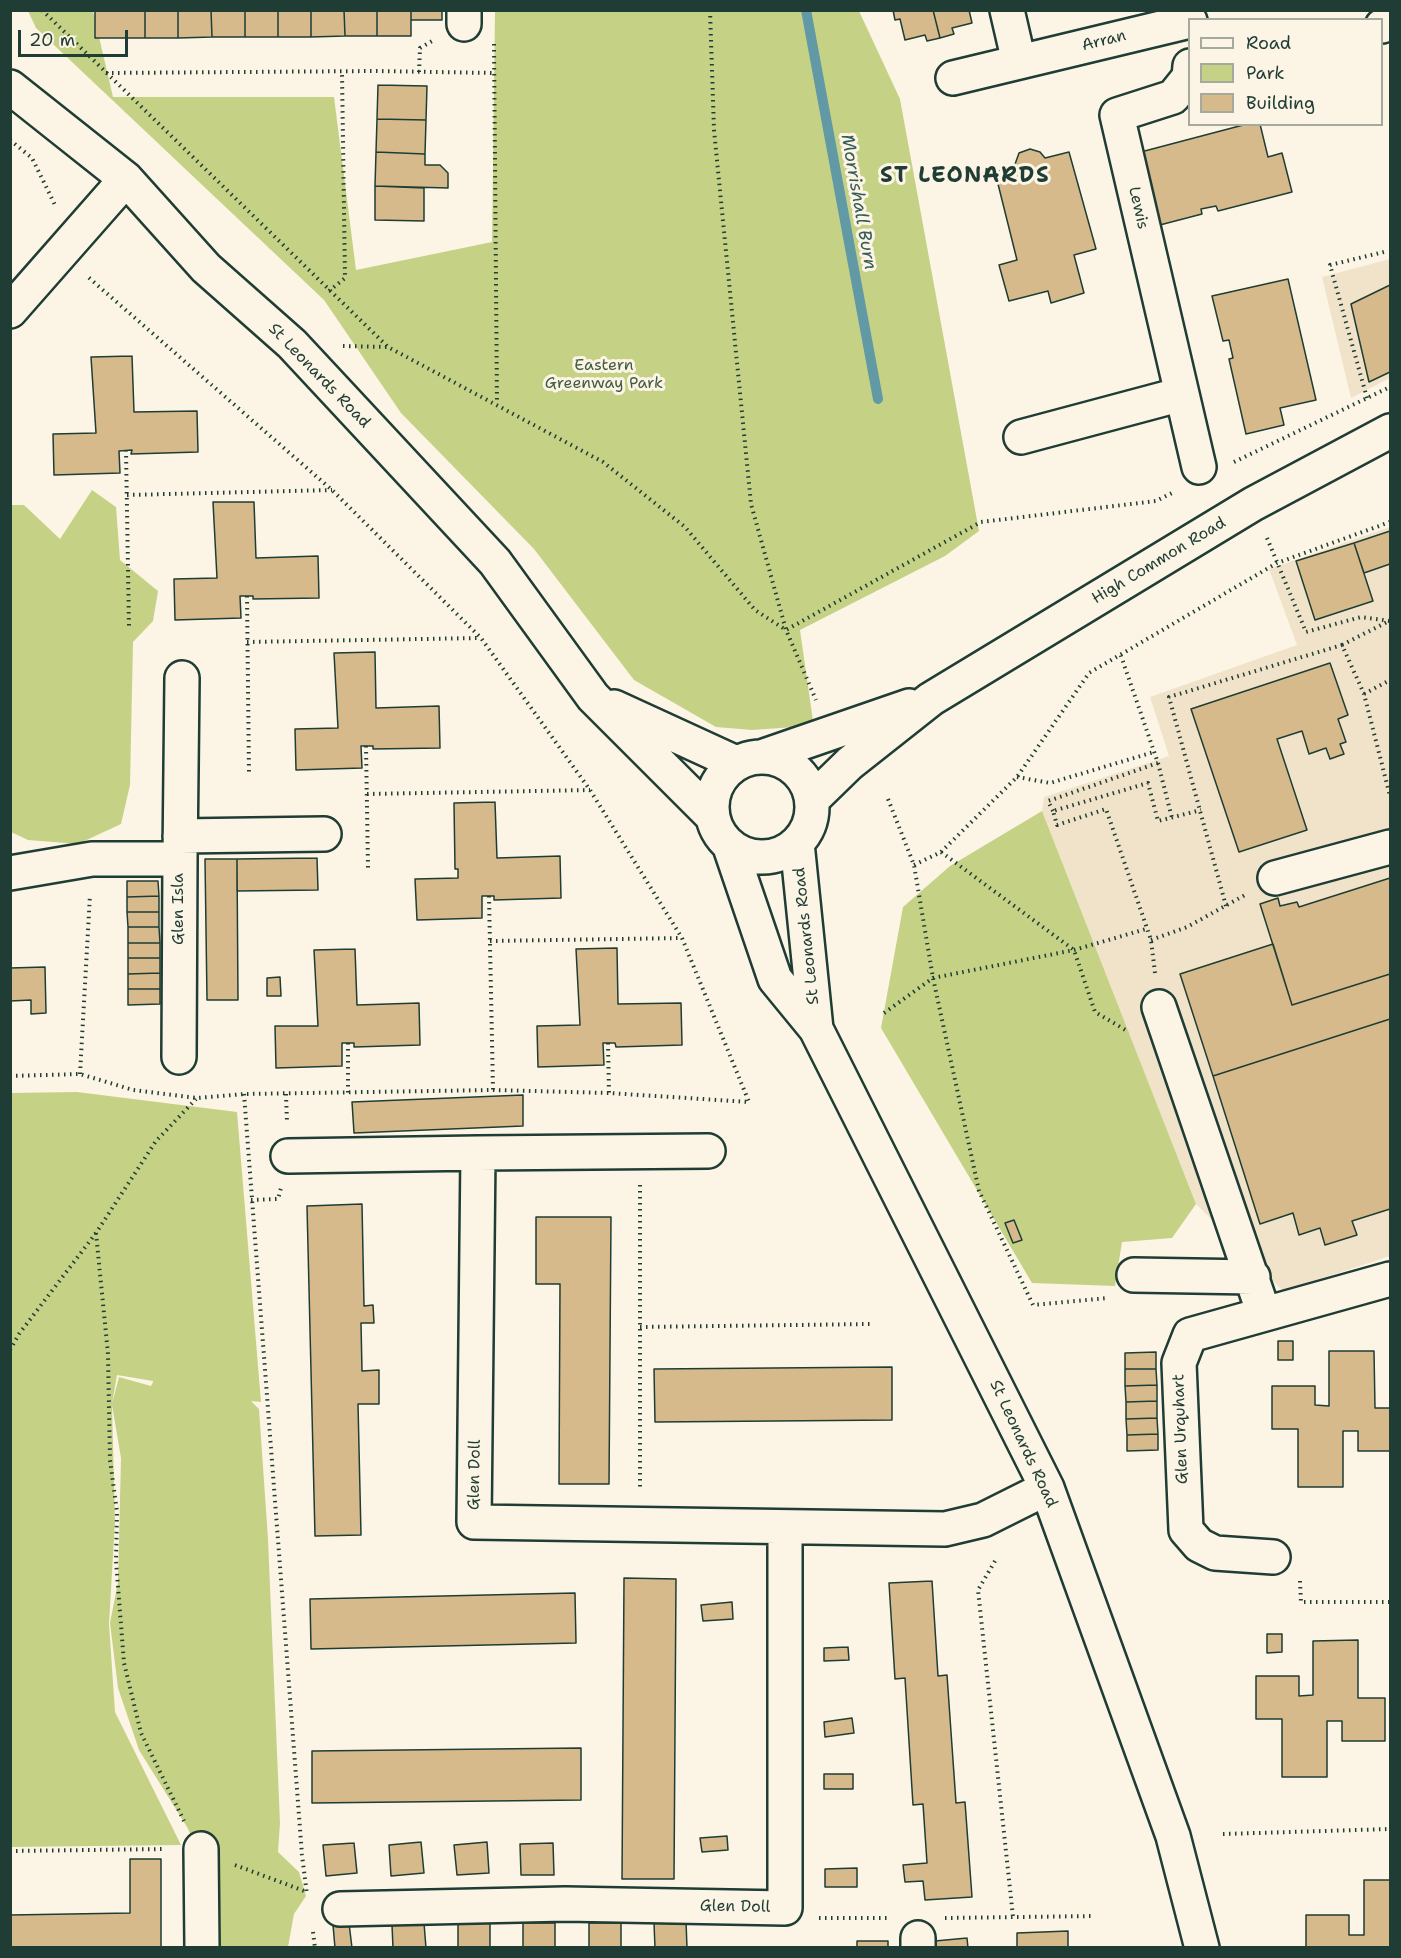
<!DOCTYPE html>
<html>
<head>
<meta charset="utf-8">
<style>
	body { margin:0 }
	#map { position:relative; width:1401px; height:1958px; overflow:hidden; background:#fcf5e5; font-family:"Shantell Sans",sans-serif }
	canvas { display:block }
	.frame { position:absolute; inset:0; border:12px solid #1f3d34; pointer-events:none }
	.legend { position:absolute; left:1188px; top:18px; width:195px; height:108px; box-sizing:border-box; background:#fcf5e5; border:2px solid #a4ab9e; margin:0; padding:8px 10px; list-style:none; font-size:18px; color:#1f3d34 }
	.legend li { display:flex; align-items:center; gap:12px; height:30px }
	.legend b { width:30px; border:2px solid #a4ab9e }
	.scale { position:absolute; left:18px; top:30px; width:110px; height:27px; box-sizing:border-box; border:3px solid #1f3d34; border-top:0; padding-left:8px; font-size:18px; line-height:21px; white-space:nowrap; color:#1f3d34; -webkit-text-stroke:4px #fcf5e5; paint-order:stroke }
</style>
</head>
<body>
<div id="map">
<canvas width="1401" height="1958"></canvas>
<div class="frame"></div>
<ul class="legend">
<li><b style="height:8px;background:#fcf5e5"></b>Road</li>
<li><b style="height:16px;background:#c5d286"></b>Park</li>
<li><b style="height:16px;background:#d7ba8b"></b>Building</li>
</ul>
<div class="scale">20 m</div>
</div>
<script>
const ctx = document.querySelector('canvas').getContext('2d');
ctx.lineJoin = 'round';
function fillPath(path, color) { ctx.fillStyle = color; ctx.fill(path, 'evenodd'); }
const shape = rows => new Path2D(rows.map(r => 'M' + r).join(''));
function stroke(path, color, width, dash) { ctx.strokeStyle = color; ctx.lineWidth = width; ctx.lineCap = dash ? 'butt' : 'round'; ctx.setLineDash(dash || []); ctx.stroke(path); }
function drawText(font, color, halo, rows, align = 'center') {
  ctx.font = font + ' "Shantell Sans",sans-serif'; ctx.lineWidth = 6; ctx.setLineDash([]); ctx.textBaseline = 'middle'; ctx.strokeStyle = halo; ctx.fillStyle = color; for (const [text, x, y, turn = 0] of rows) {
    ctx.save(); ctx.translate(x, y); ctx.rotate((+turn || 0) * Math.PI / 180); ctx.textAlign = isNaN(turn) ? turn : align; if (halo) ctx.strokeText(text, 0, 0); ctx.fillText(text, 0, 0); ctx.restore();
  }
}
fillPath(shape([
	[1390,259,1390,378,1351,398,1322,277],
	[1390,527,1390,1256,1283,1291,1196,1204,1042,811,1044,797,1169,756,1150,697,1297,645,1269,569]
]), '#f1e3ca');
fillPath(shape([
	[28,11,93,11,113,97,334,97,356,270,492,242,495,11,859,11,900,99,979,531,945,556,800,630,813,721,795,727,752,730,716,727,634,680,534,549,401,413,324,300,36,28],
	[92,490,116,507,120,560,158,591,153,621,133,642,130,785,121,824,78,844,28,840,11,832,11,505,24,505,60,539],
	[1042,811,1196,1204,1172,1238,1122,1242,1115,1286,1032,1283,881,1028,903,907,950,866],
	[77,1092,237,1112,261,1402,251,1401,259,1409,268,1539,280,1823,278,1852,299,1872,306,1896,294,1914,288,1947,203,1947,205,1864,187,1827,139,1750,118,1688,110,1623,118,1582,121,1458,112,1405,115,1521,109,1624,115,1712,181,1845,11,1847,10,1093],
	[117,1375,153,1381,153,1382,151,1386,119,1377,112,1404]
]), '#c5d286');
stroke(shape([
	[806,10,878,399]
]), '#6199a4', 10);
const building = shape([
	[95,10,145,10,145,38,95,38,95,10],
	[145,10,178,10,178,38,145,38,145,10],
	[178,10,211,10,212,37,178,38,178,10],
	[211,10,245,10,245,37,212,37,211,10],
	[245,10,278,10,278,37,245,37,245,10],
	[278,10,311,10,311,37,278,37,278,10],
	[311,10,344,10,345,36,311,37,311,10],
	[344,10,377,10,377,36,345,36,344,10],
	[377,10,411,10,411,36,377,36,377,10],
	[411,10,442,10,442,20,411,20,411,10],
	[893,10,933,10,940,38,927,41,925,35,905,40,900,19,895,20,893,10],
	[933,10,969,10,972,23,952,28,954,34,940,38,933,10],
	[378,85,427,86,426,120,377,119,378,85],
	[377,119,426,120,425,154,376,152,377,119],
	[1247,124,1260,124,1268,157,1282,153,1292,192,1218,211,1216,206,1201,209,1202,214,1156,226,1137,153,1247,124],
	[1030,149,1040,152,1045,158,1069,152,1096,249,1074,255,1084,293,1051,303,1048,291,1009,301,999,265,1017,260,995,172,1014,167,1019,153,1030,149],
	[376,152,425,154,425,165,440,165,448,173,448,188,375,186,376,152],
	[375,186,424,188,424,221,375,220,375,186],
	[1288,279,1316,400,1280,408,1284,425,1246,434,1229,359,1233,358,1229,340,1223,341,1212,296,1288,279],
	[1390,285,1390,372,1369,382,1351,304,1390,285],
	[132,356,134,412,197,411,198,452,131,454,132,450,119,451,120,473,54,475,53,434,96,433,91,357,132,356],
	[213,502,254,502,256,558,318,556,319,598,253,599,253,596,240,596,241,618,175,620,174,579,217,578,213,502],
	[1390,531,1390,564,1364,573,1354,543,1390,531],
	[1354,543,1373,601,1315,620,1296,561,1354,543],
	[375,652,376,708,439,706,440,748,373,749,373,746,361,746,362,768,296,770,295,729,338,728,334,653,375,652],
	[1330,663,1348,715,1338,719,1346,742,1340,744,1344,754,1330,759,1326,748,1309,754,1302,731,1277,739,1307,830,1239,852,1191,709,1330,663],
	[495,802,497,858,560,856,561,898,494,900,494,896,482,896,482,918,417,920,415,879,458,878,458,869,455,869,454,803,495,802],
	[317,858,318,890,237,891,237,859,317,858],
	[205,859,237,859,238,1000,207,1000,205,859],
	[1390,878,1390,974,1292,1005,1260,904,1278,898,1280,906,1297,902,1299,907,1390,878],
	[127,881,158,881,159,896,127,897,127,881],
	[159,896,159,912,127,912,127,897,159,896],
	[127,912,159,912,159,927,128,927,127,912],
	[128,927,159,927,160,943,128,943,128,927],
	[128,943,160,943,160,958,128,958,128,943],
	[1273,944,1292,1005,1390,974,1390,1019,1213,1076,1180,974,1273,944],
	[617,948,618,1004,681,1003,682,1045,616,1047,615,1043,603,1043,604,1065,538,1067,537,1026,580,1025,576,949,617,948],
	[355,949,357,1005,419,1003,420,1045,354,1047,354,1043,342,1043,342,1066,276,1068,275,1026,318,1026,314,950,355,949],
	[128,958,160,958,160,973,128,974,128,958],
	[45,967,46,1013,31,1014,31,1000,10,1001,10,968,45,967],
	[160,973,160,989,128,989,128,974,160,973],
	[280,977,281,996,267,996,267,978,280,977],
	[128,989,160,989,160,1004,128,1005,128,989],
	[1390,1019,1390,1209,1352,1221,1357,1235,1325,1245,1320,1228,1299,1235,1293,1213,1260,1224,1213,1076,1390,1019],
	[523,1095,523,1126,354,1133,352,1102,523,1095],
	[362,1204,364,1306,373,1305,374,1323,361,1323,362,1371,379,1370,379,1404,358,1404,361,1535,315,1536,307,1206,362,1204],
	[536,1217,611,1217,609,1484,559,1484,560,1284,536,1284,536,1217],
	[1014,1220,1022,1240,1013,1243,1005,1223,1014,1220],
	[1278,1341,1293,1341,1293,1360,1278,1360,1278,1341],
	[1329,1351,1374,1351,1375,1408,1390,1408,1390,1451,1358,1451,1358,1431,1343,1431,1343,1487,1298,1487,1298,1429,1272,1429,1272,1386,1315,1386,1315,1405,1329,1406,1329,1351],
	[1156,1352,1156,1369,1125,1369,1125,1353,1156,1352],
	[892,1367,892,1420,655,1422,654,1369,892,1367],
	[1125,1369,1156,1369,1157,1385,1125,1386,1125,1369],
	[1157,1385,1157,1401,1126,1402,1125,1386,1157,1385],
	[1157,1401,1157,1418,1126,1419,1126,1402,1157,1401],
	[1157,1418,1158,1434,1127,1435,1126,1419,1157,1418],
	[1158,1434,1158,1450,1127,1451,1127,1435,1158,1434],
	[624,1578,676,1579,674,1879,622,1879,624,1578],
	[932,1581,938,1676,947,1675,956,1803,965,1802,972,1897,925,1900,923,1881,905,1882,903,1865,927,1863,923,1804,913,1805,905,1678,895,1679,889,1583,932,1581],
	[575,1593,576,1643,311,1649,310,1599,575,1593],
	[732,1602,733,1619,703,1621,701,1605,732,1602],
	[1267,1634,1282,1634,1282,1652,1267,1653,1267,1634],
	[1358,1640,1358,1698,1385,1698,1385,1741,1342,1741,1342,1721,1327,1721,1327,1777,1282,1777,1282,1719,1256,1719,1256,1676,1299,1676,1299,1696,1313,1695,1313,1641,1358,1640],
	[848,1647,849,1660,824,1661,824,1648,848,1647],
	[852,1718,854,1733,825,1737,824,1722,852,1718],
	[581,1748,581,1800,312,1803,312,1751,581,1748],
	[824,1774,853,1774,853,1789,824,1789,824,1774],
	[727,1836,728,1850,702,1852,700,1838,727,1836],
	[421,1842,424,1873,391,1876,389,1845,421,1842],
	[487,1842,489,1873,457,1875,454,1845,487,1842],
	[354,1843,357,1873,326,1876,323,1845,354,1843],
	[553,1843,554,1875,521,1875,520,1844,553,1843],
	[130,1859,161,1859,161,1948,10,1948,10,1915,130,1913,130,1859],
	[857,1868,857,1887,825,1887,825,1869,857,1868],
	[1364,1880,1390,1880,1390,1948,1306,1948,1306,1915,1349,1915,1349,1935,1364,1935,1364,1880],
	[686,1921,687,1948,655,1948,654,1923,686,1921],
	[349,1923,352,1948,335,1948,333,1925,349,1923],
	[424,1923,426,1948,393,1948,392,1925,424,1923],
	[490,1923,490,1948,458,1948,458,1924,490,1923],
	[523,1923,555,1923,555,1948,523,1948,523,1923],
	[589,1923,621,1923,621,1948,589,1948,589,1923],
	[1068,1931,1068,1948,1017,1948,1017,1933,1068,1931],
	[967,1938,968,1948,936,1948,935,1941,967,1938],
	[857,1941,888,1941,888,1948,857,1948,857,1941]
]);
fillPath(building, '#d7ba8b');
stroke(building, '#1f3d34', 1.5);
const minor = shape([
	[1007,10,1019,62],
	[464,24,464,10],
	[1382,26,1390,23],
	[1190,66,1189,77,1173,97,1117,115,1199,467],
	[953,78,1190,21],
	[10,87,126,179,206,268,292,344,495,562,593,697,712,816],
	[10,311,126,179],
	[1021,437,1182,394],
	[614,707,736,763],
	[764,756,909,706],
	'712 807a50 50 0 1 1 100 0a50 50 0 1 1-100 0Z',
	[812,800,850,763,931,699,1253,504,1390,431],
	[180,836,324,834],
	[797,843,816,1029],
	[730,847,775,979,816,1029,1047,1488,1173,1836,1202,1948],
	[180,859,182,678],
	[10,873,92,859,180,859,179,1057],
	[1275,878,1390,847],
	[1159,1007,1264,1314],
	[478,1153,708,1151],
	[288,1156,478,1153,474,1522,945,1529,983,1520,1047,1488],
	[1134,1275,1253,1277],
	[1273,1557,1215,1553,1199,1545,1186,1530,1179,1363,1190,1335,1390,1279],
	[201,1849,202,1948],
	[340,1909,565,1904,785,1908,785,1527],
	[918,1938,918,1948]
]);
stroke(minor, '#1f3d34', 38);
stroke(shape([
	[42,10,388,347],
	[710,10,714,130,751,504,786,630,816,700],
	[494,44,497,403],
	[419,72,420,48,434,40],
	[106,73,376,71,494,73],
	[10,140,32,158,55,205],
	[329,291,345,278,342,73],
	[343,346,388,347,603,462,685,527,755,610,786,630,981,522,1156,501,1174,492],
	[1367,398,1330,265,1388,251],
	[126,450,129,628],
	[1234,462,1390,387],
	[127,495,332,490],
	[1267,538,1306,632,1361,617,1390,621],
	[247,596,249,775],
	[247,642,480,638],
	[1342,645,1389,621],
	[1364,694,1390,680],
	[366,746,368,868],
	[1158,763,1172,818],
	[1017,777,1050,783,1154,752],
	[367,794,590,790],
	[888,799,914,865,933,978,979,1191,1033,1305,1108,1298],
	[1053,811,1048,801,1158,763,1120,653],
	[941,852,1017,777,1089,673,1277,563,1390,522],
	[914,865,941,852,1074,950,1095,1012,1129,1032],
	[489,896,493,1090],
	[1226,906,1169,697,1342,645,1364,694,1390,796],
	[1151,940,1187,927,1245,895],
	[490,941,682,938],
	[1155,973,1151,940,1106,809,1057,825,1053,811,1148,783,1158,821,1201,810],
	[884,1013,933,978,1074,950,1146,929],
	[348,1043,348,1093],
	[608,1043,609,1093],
	[80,1074,90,895],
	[10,1076,80,1074,133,1090,197,1098,244,1094,493,1090,609,1093,749,1102,682,938,590,790,481,638,332,490,88,277],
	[244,1094,302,1855,307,1895],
	[286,1094,287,1122],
	[640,1185,640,1490],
	[251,1200,278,1199,281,1188],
	[96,1233,108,1354,110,1460,117,1512,116,1561,124,1663,141,1733,184,1821],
	[640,1327,871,1324],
	[10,1350,19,1334,96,1233,156,1141,196,1099],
	[995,1561,978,1590,1013,1917],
	[1300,1581,1301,1602,1390,1602],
	[1223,1834,1390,1829],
	[10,1851,166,1849],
	[235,1865,307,1892],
	[819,1918,889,1918],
	[945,1918,1094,1916],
	[313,1932,315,1948]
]), '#1f3d34', 4, [1.5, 4.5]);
stroke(minor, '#fcf5e5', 33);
drawText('16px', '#1f3d34', '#fcf5e5', [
	["Arran",1104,41,-14],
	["Lewis",1138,208,77],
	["St Leonards Road",319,376,46],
	["High Common Road",1159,561,-31],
	["Glen Isla",179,909,-90],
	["St Leonards Road",807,936,-96],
	["Glen Urquhart",1181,1429,-92],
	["St Leonards Road",1023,1444,65],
	["Glen Doll",475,1475,-89],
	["Glen Doll",735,1907,1]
]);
drawText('16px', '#405b44', '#fcf5e5', [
	["Eastern",604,366],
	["Greenway Park",604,384]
]);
drawText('italic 18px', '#355c59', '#fcf5e5', [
	["Morrishall Burn",858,202,80]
]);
ctx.letterSpacing = '1.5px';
drawText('bold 22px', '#1f3d34', '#fcf5e5', [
	["ST LEONARDS",965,176]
]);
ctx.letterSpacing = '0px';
</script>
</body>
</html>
